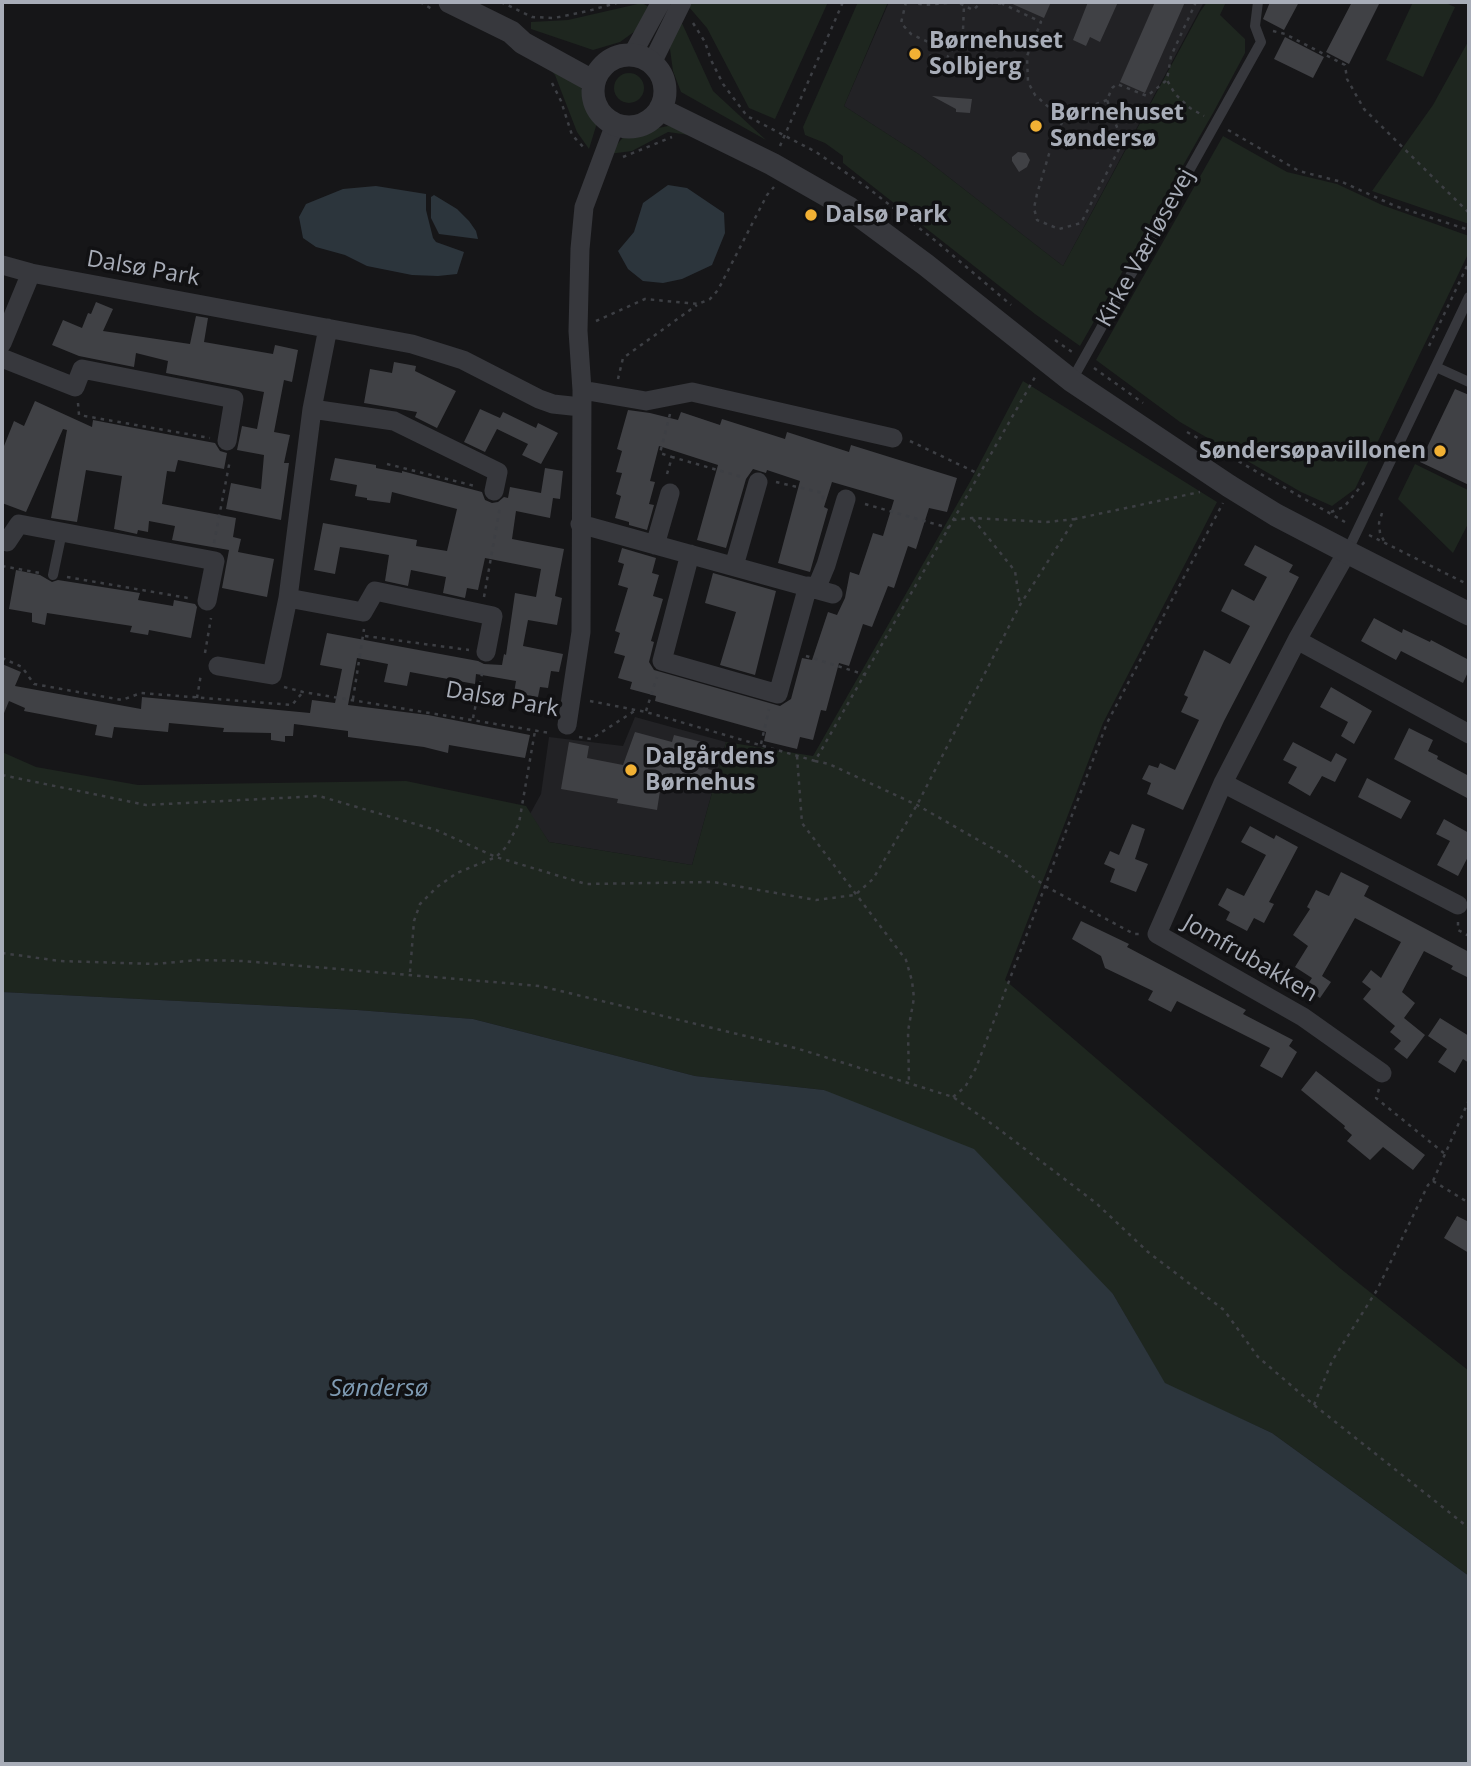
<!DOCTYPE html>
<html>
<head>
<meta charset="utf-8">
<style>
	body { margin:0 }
	#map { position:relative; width:1471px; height:1766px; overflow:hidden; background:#161618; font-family:"Open Sans",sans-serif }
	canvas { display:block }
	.frame { position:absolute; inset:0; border:4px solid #a8adb8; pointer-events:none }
</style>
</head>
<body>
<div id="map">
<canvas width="1471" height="1766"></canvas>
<div class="frame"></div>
</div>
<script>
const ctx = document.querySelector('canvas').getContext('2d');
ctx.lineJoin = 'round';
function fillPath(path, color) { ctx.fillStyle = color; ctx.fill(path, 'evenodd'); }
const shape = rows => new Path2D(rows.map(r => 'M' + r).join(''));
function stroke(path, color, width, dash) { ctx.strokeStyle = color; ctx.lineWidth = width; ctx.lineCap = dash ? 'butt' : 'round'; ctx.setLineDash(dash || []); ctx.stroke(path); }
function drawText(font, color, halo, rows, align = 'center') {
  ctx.font = font + ' "Open Sans",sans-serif'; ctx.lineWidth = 7; ctx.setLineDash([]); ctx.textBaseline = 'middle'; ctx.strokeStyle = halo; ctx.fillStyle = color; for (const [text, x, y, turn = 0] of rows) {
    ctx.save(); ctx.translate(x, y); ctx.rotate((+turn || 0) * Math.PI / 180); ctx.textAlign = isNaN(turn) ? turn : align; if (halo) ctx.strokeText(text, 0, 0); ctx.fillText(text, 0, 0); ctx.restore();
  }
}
fillPath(shape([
	[889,2,1204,2,1063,266,920,155,844,106],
	[635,717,726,742,692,865,549,842,530,814,541,794,549,737,623,746]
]), '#222225');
fillPath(shape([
	[691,2,828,2,775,119,749,108,707,28,689,7],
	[858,2,888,2,844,106,920,155,1063,266,1200,12,1207,2,1226,2,1220,15,1245,39,1245,53,1213,113,1080,346,1035,314,843,163,843,156,825,143,805,135,803,127],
	[1413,2,1443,2,1455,7,1423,77,1386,60],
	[642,3,649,7,638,29,620,42,593,50,531,29,531,22,568,20],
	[681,21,713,91,766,140,681,92,673,71,669,42],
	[1469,40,1469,224,1372,191,1433,105],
	[543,61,578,81,597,123,589,149,577,132,555,75],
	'614 88a15 15 0 1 1 30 0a15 15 0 1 1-30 0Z',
	[668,126,688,128,689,135,668,132,632,151,609,154,625,135],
	[1223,136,1287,172,1337,184,1382,205,1469,236,1469,252,1355,489,1332,506,1301,492,1180,422,1096,360],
	[1023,381,1217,502,1103,723,1005,980,1341,1269,1469,1371,1469,1576,1272,1433,1165,1384,1113,1294,824,1090,695,1076,473,1019,357,1010,2,992,2,752,36,767,138,785,406,781,526,806,549,842,692,865,726,742,813,756,971,480],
	[1415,464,1468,490,1469,522,1453,553,1398,499]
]), '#1e261f');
fillPath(shape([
	[668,185,687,188,724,213,725,233,712,265,682,279,663,283,643,281,628,269,618,251,634,232,643,203],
	[376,186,426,194,426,210,433,238,436,242,464,252,457,274,438,276,412,275,367,266,345,255,316,247,303,238,299,217,306,204,343,189],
	[434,195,457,209,469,221,476,231,478,239,439,234,431,218,431,197],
	[2,992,357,1010,473,1019,695,1076,824,1090,974,1149,1113,1294,1165,1383,1272,1433,1469,1576,1469,1764,2,1764]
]), '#2c353c');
fillPath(shape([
	[1008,2,1051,2,1044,18],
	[1088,2,1118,2,1100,42,1090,37,1086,46,1073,40],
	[1155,2,1185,2,1145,93,1120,82],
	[1270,2,1299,2,1284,30,1263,19],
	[1352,2,1380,2,1349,64,1326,52],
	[1285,37,1324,57,1313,78,1274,59],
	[932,96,972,99,970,113,956,112,956,109],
	[1018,152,1026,153,1030,160,1027,167,1019,172,1012,161,1012,157],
	[96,302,113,309,103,331,190,344,196,316,208,318,204,342,273,354,275,345,298,350,292,382,284,380,274,432,290,435,284,463,289,463,281,520,226,509,231,483,261,489,264,455,237,450,242,426,257,429,264,392,166,373,168,361,136,353,134,367,79,356,52,345,63,320,82,328,88,313,91,314],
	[394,362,416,366,415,371,456,391,437,428,415,417,417,412,364,403,370,369,392,373],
	[1455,389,1469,395,1469,485,1420,462],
	[35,401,92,427,93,420,166,434,215,443,220,451,227,453,224,469,178,460,175,472,167,471,162,504,236,518,233,537,241,539,238,552,274,559,267,597,222,588,229,550,172,540,175,526,149,521,148,532,138,530,137,534,114,529,122,476,86,470,77,522,51,518,67,430,63,429,26,512,2,503,2,451,14,421,24,426],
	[480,409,500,418,503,412,536,428,538,423,558,433,541,464,522,455,528,444,497,429,485,452,464,442],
	[628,410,650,413,678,420,681,412,720,425,722,419,785,439,787,432,849,452,851,445,957,478,947,512,929,508,916,549,908,546,894,588,888,586,872,627,863,624,849,666,839,663,826,711,821,710,813,740,800,737,797,749,764,741,766,732,655,701,656,696,630,689,632,682,618,678,625,656,614,653,620,633,615,631,628,588,618,585,624,564,618,562,622,548,656,558,652,573,659,575,653,596,663,599,651,641,654,642,649,662,654,670,780,706,791,699,802,658,812,660,828,612,837,615,845,598,850,572,859,575,873,533,883,536,894,500,832,482,824,507,828,509,810,572,778,563,800,481,767,470,766,473,753,469,746,479,726,548,697,540,718,465,659,446,650,481,655,482,649,504,654,505,647,530,629,525,629,522,615,518,621,496,616,494,622,473,616,472,622,451,617,449],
	[335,458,376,465,376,468,402,473,402,471,482,492,485,500,492,503,498,502,504,497,508,498,510,487,541,493,545,468,563,471,560,499,553,498,550,518,516,511,512,539,564,549,555,596,562,598,557,625,528,620,523,646,563,654,559,672,551,671,548,688,540,687,538,697,514,693,516,681,476,674,475,684,410,672,407,686,384,682,388,664,357,658,348,705,428,715,530,735,525,758,449,745,448,753,424,747,348,737,348,731,294,724,293,736,285,736,285,742,271,740,271,733,223,732,224,728,169,723,168,732,114,727,112,738,95,735,97,725,24,711,25,708,9,701,2,718,2,664,21,672,15,686,141,709,142,697,310,713,312,700,335,703,342,669,320,665,327,633,478,661,484,664,502,665,504,654,506,655,515,593,536,597,541,569,485,558,478,590,467,588,465,598,443,593,446,577,411,570,408,586,385,581,389,555,360,550,340,547,335,574,314,570,323,523,417,540,416,546,447,551,457,509,392,492,390,503,367,500,367,498,355,496,357,485,330,480],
	[1255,545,1293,565,1289,572,1299,577,1224,721,1183,810,1147,794,1151,783,1142,779,1149,765,1158,768,1160,763,1175,770,1199,720,1181,712,1188,697,1184,695,1204,650,1230,664,1250,626,1221,611,1232,589,1254,601,1267,577,1244,565],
	[16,570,40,575,52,582,58,580,140,593,138,600,173,606,174,600,195,604,197,607,191,638,149,630,148,635,130,632,132,626,47,613,45,625,32,622,32,613,9,609],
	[713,573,776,591,755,675,720,665,736,612,705,603],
	[1374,618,1402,633,1403,629,1430,642,1431,640,1469,660,1469,670,1463,683,1401,651,1396,660,1361,641],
	[1331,687,1372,711,1354,744,1341,736,1348,722,1320,707],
	[1409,728,1433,740,1428,751,1438,756,1437,759,1469,776,1469,799,1394,759],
	[635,732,672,742,674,735,706,743,703,755,712,759,708,769,712,770,707,785,697,782,695,788,662,778,657,810,617,803,618,799,561,789,569,742,589,746,587,758,623,765],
	[1293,742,1331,762,1336,753,1347,759,1335,782,1322,776,1310,796,1288,783,1297,767,1283,760],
	[1367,778,1411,801,1401,819,1358,797],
	[1444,819,1469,833,1469,855,1458,876,1437,865,1450,841,1436,834],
	[1132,824,1145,829,1135,859,1148,864,1136,892,1110,882,1115,869,1104,864,1110,851,1119,855],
	[1250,826,1274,839,1276,835,1298,847,1269,902,1274,904,1264,923,1254,918,1247,931,1226,920,1230,912,1218,905,1227,888,1244,896,1266,855,1241,842],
	[1341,872,1369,886,1364,896,1469,952,1469,978,1451,969,1453,966,1424,951,1402,992,1415,1003,1404,1018,1425,1035,1407,1059,1394,1049,1401,1041,1390,1032,1395,1026,1363,999,1371,989,1362,982,1371,970,1381,978,1401,942,1355,918,1322,976,1331,982,1320,998,1305,988,1312,978,1295,967,1308,946,1293,935,1310,909,1307,907,1316,890,1329,896],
	[1081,921,1129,944,1127,947,1246,1010,1243,1014,1293,1040,1289,1046,1297,1052,1282,1078,1260,1066,1270,1048,1177,1001,1171,1012,1148,1000,1153,991,1105,968,1101,956,1072,939],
	[1440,1018,1469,1036,1469,1063,1463,1059,1455,1073,1438,1062,1447,1049,1428,1036],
	[1316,1071,1425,1155,1413,1170,1383,1147,1370,1160,1347,1141,1352,1135,1344,1128,1345,1126,1301,1090],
	[1457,1216,1469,1222,1469,1253,1444,1238]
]), '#404145');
stroke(shape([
	[420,2,432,9],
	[501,2,532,17,554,18,588,11,620,2],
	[906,2,901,23,911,34,928,42,933,69,944,74,948,56,957,44,963,30,964,5],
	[910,2,925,5,957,2,973,10,982,2,1003,4],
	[1003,2,1003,4,1041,22,1027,56,1028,82,1035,95,1063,120],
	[1196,2,1171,56,1167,80,1175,94,1190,108,1204,116],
	[693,23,705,42,711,60,723,84,747,116,816,152,868,188,937,242,1011,305],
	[1273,31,1285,34,1345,65,1347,79,1364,109,1469,213],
	[552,83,561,101,572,135,586,150],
	[1107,100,1069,114,1063,120,1049,154,1037,194,1034,208,1037,220,1059,229,1081,223,1119,149,1121,140,1118,130,1107,100,1112,88,1117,84,1147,96,1167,80],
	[1228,130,1299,171,1342,182,1395,206,1469,230],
	[780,146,843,2],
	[623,157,672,137],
	[596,321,645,299,698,304,710,299,718,290,767,195,774,187],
	[1055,340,1072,352],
	[1429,346,1469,262],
	[1094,368,1143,403],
	[618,379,623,358,697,305],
	[78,403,79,415,210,438],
	[670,414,660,453,672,457],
	[1187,432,1345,522],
	[910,441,979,474],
	[387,464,475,486],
	[667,474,672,457,742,477],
	[776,482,823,493,823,501,826,502],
	[865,504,949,528],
	[1331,512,1344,507,1366,480],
	[1382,513,1379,523,1380,533,1385,543],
	[973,519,1015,571,1020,605],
	[953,520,972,518,1047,522,1075,519],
	[1369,535,1469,585],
	[214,543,230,460],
	[2,566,40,573],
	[67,577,188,598],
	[484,597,500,507],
	[365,636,469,650],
	[205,653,211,618],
	[806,656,866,675],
	[2,658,22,667,34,684,122,700,141,693,292,705,303,692],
	[284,687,303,692,550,733],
	[197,698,201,674],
	[353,699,364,629],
	[590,701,646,712,815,761,1035,377],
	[646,711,657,677],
	[473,718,483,669],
	[579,737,591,739,636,710],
	[761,744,769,709],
	[797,756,802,823,906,960,912,981,914,998,908,1031,909,1083],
	[815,761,829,764,917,805,1008,857,1045,886,1134,934,1141,934],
	[2,775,146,805,319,796,436,830,496,857,586,884,713,882,816,900,855,895,873,879,917,805,1020,605,1075,519,1200,492],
	[1458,922,1458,930,1469,936],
	[2,953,60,961,155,964,198,960,243,961,540,986,799,1049,953,1097,996,1127,1096,1203,1148,1252,1224,1310,1258,1357,1314,1405,1469,1528],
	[410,972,414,921,420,904,437,887,457,873,496,857,507,846,519,823,535,731],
	[1379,1089,1376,1098,1445,1154],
	[953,1097,965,1087,976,1068,1107,723,1223,503],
	[1433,1181,1469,1203],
	[1314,1405,1332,1361,1377,1290,1428,1185,1433,1181,1469,1100]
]), '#3d3f44', 2.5, [3.5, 5]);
stroke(shape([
	[1436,367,1469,382],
	[1072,380,1261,42,1255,26,1258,2],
	[1347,552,1469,297],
	[53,575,62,532]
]), '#37383d', 10);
stroke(shape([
	[632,55,661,2],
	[652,63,682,2],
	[2,265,31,273,412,344,463,360,539,399,553,404,581,407],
	[2,343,31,273],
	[2,358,75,387,82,369,234,399,227,441],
	[582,390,646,401,692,392,893,438],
	[312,409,394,421,498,472,494,491],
	[580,524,833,594],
	[2,540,7,542,19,524,215,561,207,601],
	[655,545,670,493],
	[1347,552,1297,640,1223,783,1157,934,1303,1017,1382,1073],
	[690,554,662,661,778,694,808,586],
	[734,566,758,482],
	[816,589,826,565,846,499],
	[288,598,363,612,375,591,493,616,486,652],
	[1297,640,1469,734],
	[218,666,272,675,288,598,312,409,328,328],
	[567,725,581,632,582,390,578,331,580,249,584,207,615,124],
	[1223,783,1458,905]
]), '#37383d', 19);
stroke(shape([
	[450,2,511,32,523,43,594,82],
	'593 91a36 36 0 1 1 72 0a36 36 0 1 1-72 0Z',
	[660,109,772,164,849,208,926,265,1072,381,1229,486,1276,515,1347,552,1469,614]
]), '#37383d', 23);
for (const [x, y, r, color] of [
	[915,54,7,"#f2b134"],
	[1036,126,7,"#f2b134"],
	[811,215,7,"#f2b134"],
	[1440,451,7,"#f2b134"],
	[631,770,7,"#f2b134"]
]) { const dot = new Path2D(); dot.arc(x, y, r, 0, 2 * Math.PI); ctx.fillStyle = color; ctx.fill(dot); stroke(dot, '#111113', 2.5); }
drawText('bold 23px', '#a8adb8', '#111113', [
	["Børnehuset",929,41],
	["Solbjerg",929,67],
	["Børnehuset",1050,113],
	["Søndersø",1050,139],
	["Dalsø Park",825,215],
	["Søndersøpavillonen",1426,451,"right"],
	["Dalgårdens",645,757],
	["Børnehus",645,783]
], 'left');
drawText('23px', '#a8adb8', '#111113', [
	["Kirke Værløsevej",1146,248,-61],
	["Dalsø Park",143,269,10],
	["Dalsø Park",502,700,10],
	["Jomfrubakken",1250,959,30]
]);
drawText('italic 24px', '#7f9bb3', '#111113', [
	["Søndersø",379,1389]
]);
</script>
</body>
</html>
